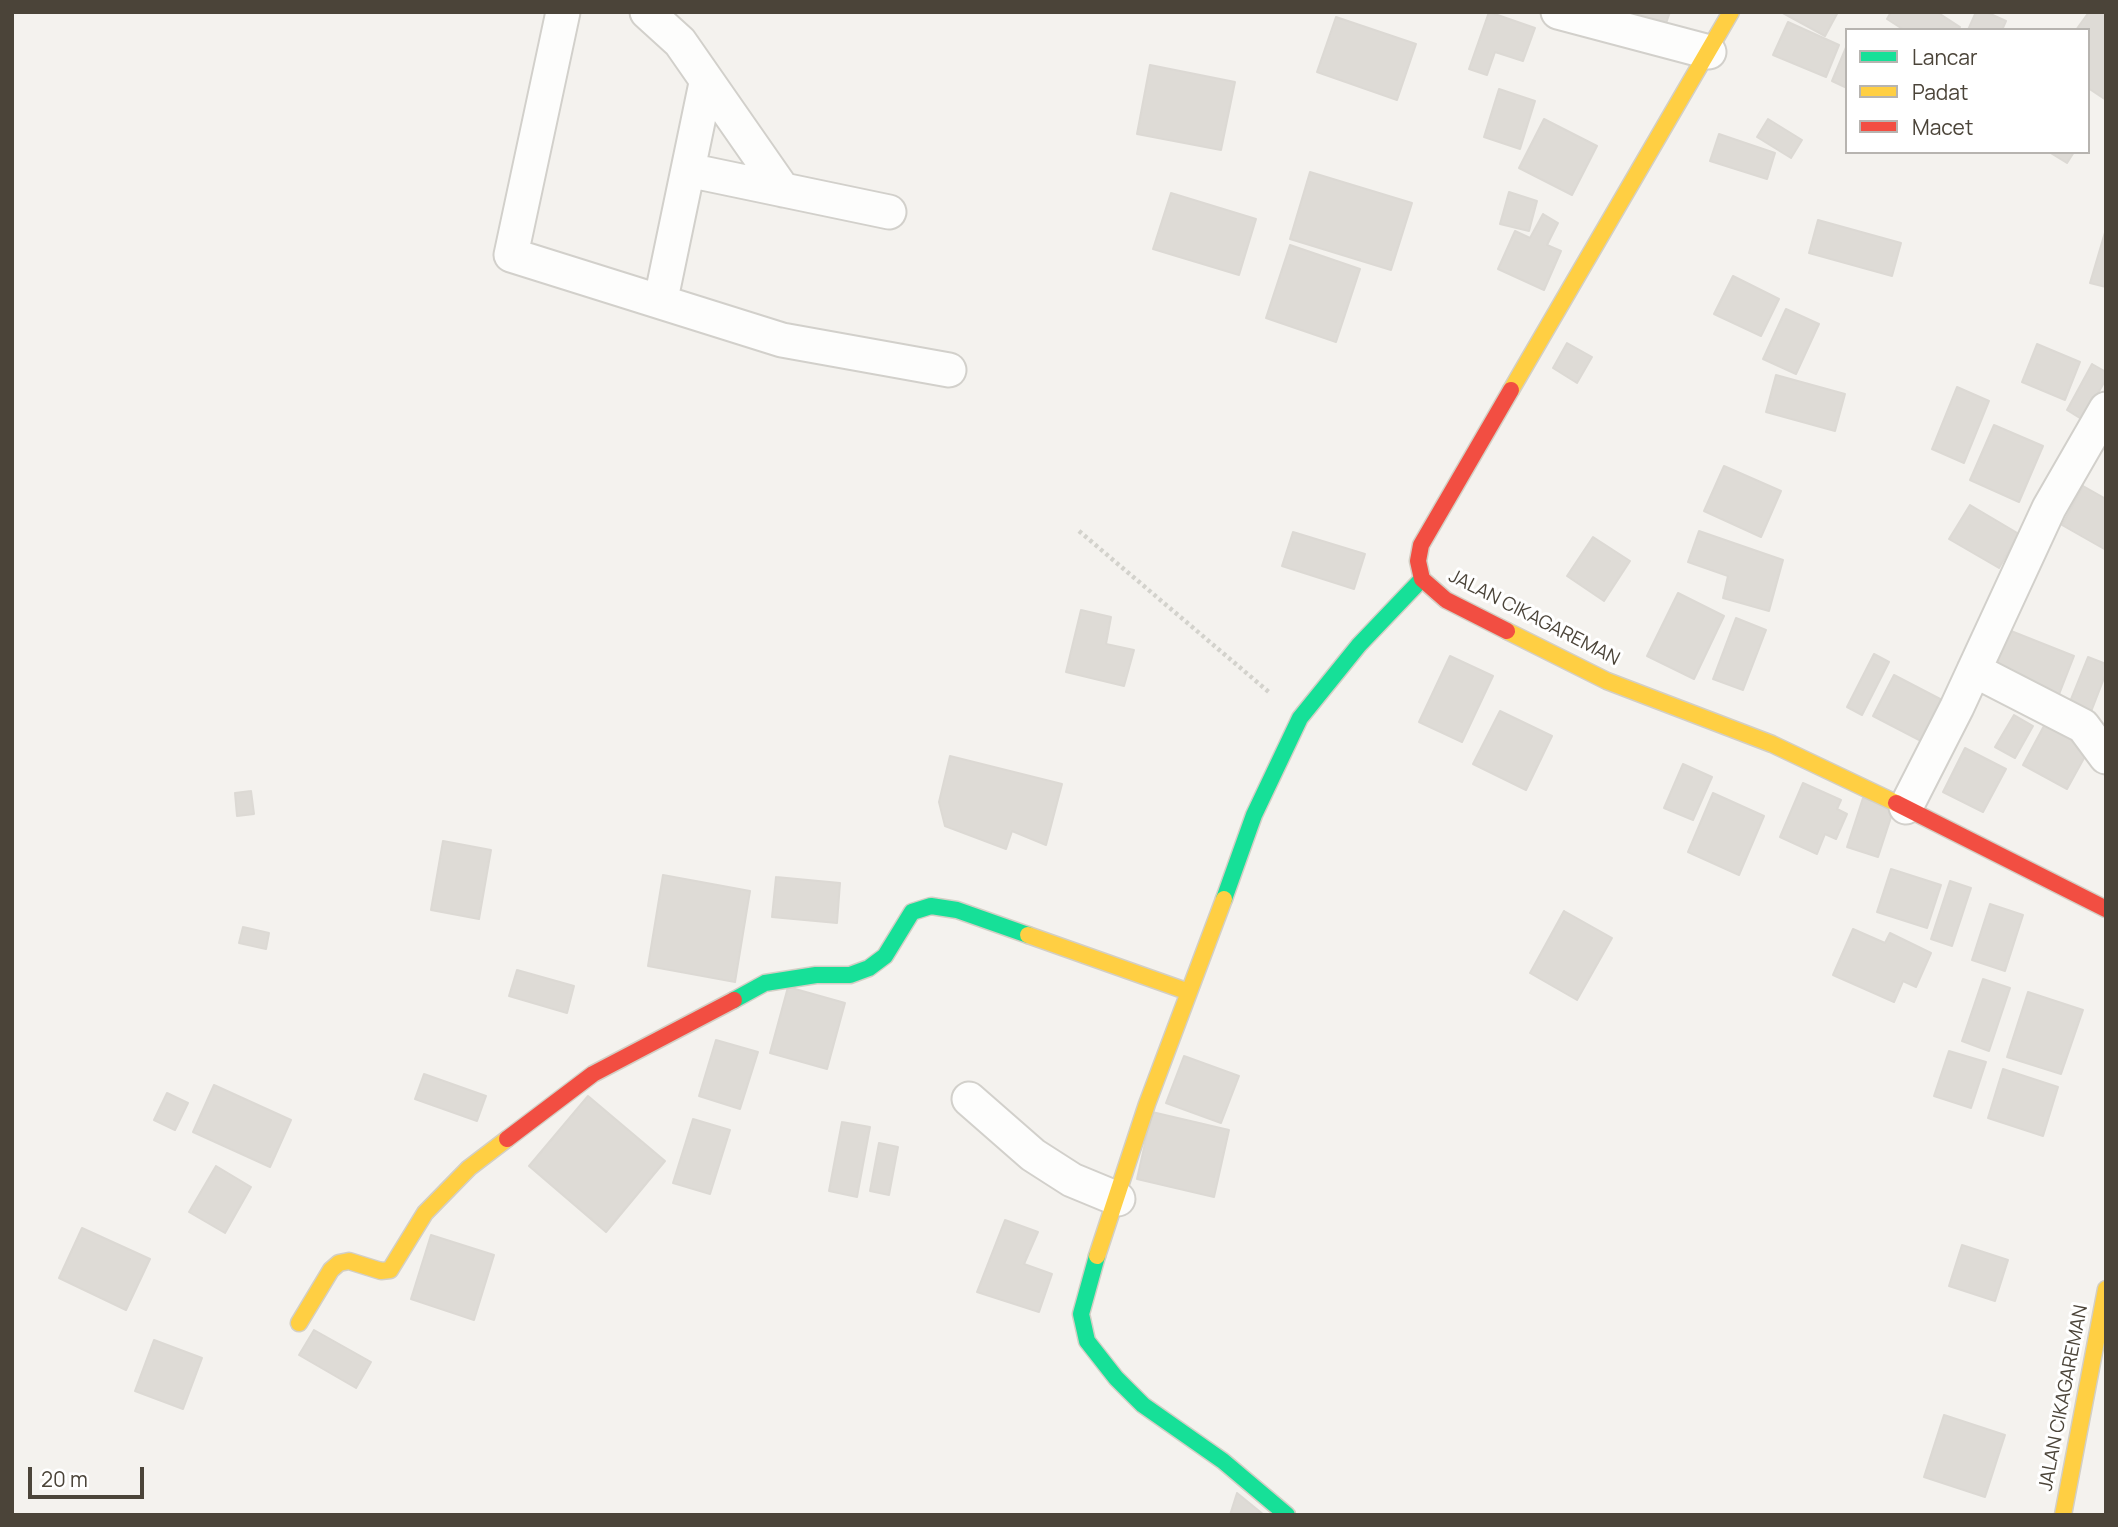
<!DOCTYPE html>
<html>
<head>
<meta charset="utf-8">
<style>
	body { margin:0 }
	#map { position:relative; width:2118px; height:1527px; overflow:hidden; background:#f4f2ee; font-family:Manrope,sans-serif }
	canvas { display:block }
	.frame { position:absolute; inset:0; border:14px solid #4b4439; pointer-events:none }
	.legend { position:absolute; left:1845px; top:28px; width:245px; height:126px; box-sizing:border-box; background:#fff; border:2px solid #b7b4b0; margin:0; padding:9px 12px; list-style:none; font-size:21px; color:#4b4439 }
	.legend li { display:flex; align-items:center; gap:14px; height:35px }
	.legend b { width:35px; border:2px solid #b7b4b0 }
	.scale { position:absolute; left:28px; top:1467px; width:116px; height:32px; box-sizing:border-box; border:4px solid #4b4439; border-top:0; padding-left:9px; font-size:21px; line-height:24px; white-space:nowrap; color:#4b4439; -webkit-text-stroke:5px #fff; paint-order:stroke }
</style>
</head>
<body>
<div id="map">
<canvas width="2118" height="1527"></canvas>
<div class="frame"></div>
<ul class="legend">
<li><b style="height:9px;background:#16e098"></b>Lancar</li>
<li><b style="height:9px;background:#ffcf43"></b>Padat</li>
<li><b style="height:9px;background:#f24e42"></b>Macet</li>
</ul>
<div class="scale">20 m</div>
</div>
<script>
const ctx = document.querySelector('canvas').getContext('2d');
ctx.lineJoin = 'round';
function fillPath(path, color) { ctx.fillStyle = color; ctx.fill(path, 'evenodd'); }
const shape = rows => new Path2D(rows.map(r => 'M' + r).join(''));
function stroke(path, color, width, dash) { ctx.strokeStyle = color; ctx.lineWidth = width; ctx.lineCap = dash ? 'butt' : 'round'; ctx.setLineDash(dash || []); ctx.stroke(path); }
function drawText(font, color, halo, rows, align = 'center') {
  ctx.font = font + ' Manrope,sans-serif'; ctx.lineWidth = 6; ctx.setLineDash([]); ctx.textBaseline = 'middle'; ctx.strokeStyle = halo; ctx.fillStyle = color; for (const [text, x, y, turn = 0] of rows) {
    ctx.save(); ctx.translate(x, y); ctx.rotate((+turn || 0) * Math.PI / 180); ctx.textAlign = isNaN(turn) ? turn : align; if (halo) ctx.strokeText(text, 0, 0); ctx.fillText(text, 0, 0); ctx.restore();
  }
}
const building = shape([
	[1489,12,1535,28,1523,61,1495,52,1487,75,1469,69,1489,12],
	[1621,12,1670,12,1664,29,1621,12],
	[1781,12,1838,12,1825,36,1781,12],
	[1891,12,1937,12,1960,27,1958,30,1904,30,1887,19,1891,12],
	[1976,12,1986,12,2006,21,2002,30,1968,30,1976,12],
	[2089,12,2106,12,2106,100,2088,88,2088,30,2076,30,2089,12],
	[1336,17,1416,44,1397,100,1317,72,1336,17],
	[1788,22,1839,45,1826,77,1773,55,1788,22],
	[1847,45,1847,88,1832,81,1847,45],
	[1150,65,1235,82,1221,150,1137,134,1150,65],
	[1499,89,1535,101,1520,149,1484,137,1499,89],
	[1544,119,1597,146,1572,195,1519,168,1544,119],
	[1768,119,1802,140,1791,158,1757,137,1768,119],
	[1719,134,1775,153,1767,179,1710,161,1719,134],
	[2049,152,2074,152,2067,163,2049,152],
	[1310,172,1412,203,1391,270,1290,239,1310,172],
	[1509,192,1537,201,1529,231,1500,224,1509,192],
	[1171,193,1256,219,1239,275,1153,249,1171,193],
	[1543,214,1558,223,1547,245,1561,251,1544,290,1498,269,1515,231,1530,238,1543,214],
	[1818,220,1901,243,1892,276,1809,253,1818,220],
	[2106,229,2106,287,2090,283,2106,229],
	[1290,245,1360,269,1336,342,1266,318,1290,245],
	[1733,276,1779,299,1761,336,1714,314,1733,276],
	[1786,309,1819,324,1796,374,1763,359,1786,309],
	[1567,343,1592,357,1577,383,1553,368,1567,343],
	[2037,344,2080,362,2065,400,2022,382,2037,344],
	[2092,364,2106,372,2106,379,2083,420,2067,410,2092,364],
	[1776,375,1845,394,1835,431,1766,412,1776,375],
	[1957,387,1989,401,1964,463,1932,449,1957,387],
	[1994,425,2043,446,2019,502,1970,480,1994,425],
	[1724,466,1781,491,1761,537,1704,511,1724,466],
	[2083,486,2106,499,2106,550,2062,525,2083,486],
	[1970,505,2019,534,1999,568,1949,539,1970,505],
	[1699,531,1783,560,1769,611,1723,598,1728,576,1688,562,1699,531],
	[1293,532,1365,554,1354,589,1282,566,1293,532],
	[1593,537,1630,561,1604,601,1567,576,1593,537],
	[1678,593,1724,616,1694,679,1647,656,1678,593],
	[1081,610,1111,617,1106,644,1134,650,1124,686,1066,672,1081,610],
	[1736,618,1766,630,1743,690,1713,679,1736,618],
	[2006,629,2074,656,2058,697,1990,671,2006,629],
	[1874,654,1889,662,1862,715,1847,707,1874,654],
	[1450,656,1493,676,1462,742,1419,722,1450,656],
	[2088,657,2106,664,2106,673,2089,717,2067,709,2088,657],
	[1894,675,1944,701,1923,742,1873,716,1894,675],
	[1500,711,1552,736,1526,790,1473,764,1500,711],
	[2014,715,2033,726,2015,758,1995,747,2014,715],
	[2045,724,2089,749,2067,789,2023,765,2045,724],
	[1965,748,2006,769,1983,812,1943,792,1965,748],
	[950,756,1062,784,1046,845,1012,831,1006,849,945,826,939,802,950,756],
	[1683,764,1712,777,1693,820,1664,808,1683,764],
	[1803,783,1841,800,1837,809,1847,814,1836,839,1825,834,1817,854,1780,837,1803,783],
	[251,791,254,814,237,816,235,793,251,791],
	[1713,793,1764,816,1739,875,1688,852,1713,793],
	[1863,798,1894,808,1878,857,1847,847,1863,798],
	[443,841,491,850,479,919,431,910,443,841],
	[1891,869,1941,885,1927,928,1877,912,1891,869],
	[663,875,750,891,735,982,648,966,663,875],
	[776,877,840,883,837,923,772,917,776,877],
	[1950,881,1971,888,1952,946,1931,939,1950,881],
	[1990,904,2023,915,2005,971,1972,960,1990,904],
	[1564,911,1612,938,1577,1000,1530,973,1564,911],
	[243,927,269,933,266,949,239,943,243,927],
	[1853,929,1885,943,1890,933,1931,953,1916,987,1903,981,1894,1002,1833,975,1853,929],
	[517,970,574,986,567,1013,509,996,517,970],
	[1983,979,2010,988,1989,1051,1962,1041,1983,979],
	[788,987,845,1003,827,1069,770,1053,788,987],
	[2028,992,2083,1010,2061,1074,2007,1057,2028,992],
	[716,1040,758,1052,740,1109,699,1096,716,1040],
	[1949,1051,1986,1062,1971,1108,1934,1096,1949,1051],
	[1184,1056,1239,1076,1221,1123,1166,1103,1184,1056],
	[2003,1069,2058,1087,2043,1136,1988,1118,2003,1069],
	[424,1074,486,1096,477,1121,415,1099,424,1074],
	[214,1085,291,1120,270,1167,193,1132,214,1085],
	[167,1093,188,1103,175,1130,154,1120,167,1093],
	[588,1096,665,1161,606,1232,529,1166,588,1096],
	[1152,1112,1229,1130,1214,1197,1137,1179,1152,1112],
	[693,1119,730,1130,710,1194,673,1183,693,1119],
	[842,1122,870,1127,857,1197,829,1191,842,1122],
	[879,1143,898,1147,889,1195,870,1191,879,1143],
	[216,1166,251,1187,225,1233,189,1212,216,1166],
	[1005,1220,1038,1232,1024,1264,1052,1274,1039,1312,977,1292,1005,1220],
	[82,1228,150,1259,126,1310,59,1278,82,1228],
	[431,1235,494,1255,474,1320,411,1299,431,1235],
	[1962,1245,2008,1260,1995,1301,1949,1286,1962,1245],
	[314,1330,371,1362,356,1388,299,1355,314,1330],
	[154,1340,202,1358,183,1409,135,1391,154,1340],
	[1944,1415,2005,1435,1985,1497,1924,1477,1944,1415],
	[1237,1493,1264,1515,1230,1515,1237,1493]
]);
fillPath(building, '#dedbd6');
stroke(building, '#dcd9d4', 2);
const street = shape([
	[563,12,511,255,782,340,949,370],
	[647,12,680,42,783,190],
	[1558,12,1709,52],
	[688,170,889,212],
	[661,299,706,83],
	[1974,670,2083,726,2106,757],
	[1906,807,1957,707,2049,508,2106,409],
	[969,1099,1033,1155,1072,1180,1118,1199]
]);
const fast = shape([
	[1224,899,1254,815,1300,718,1359,645,1422,579],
	[734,1000,765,983,816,975,850,975,869,968,885,956,912,912,931,906,957,910,1028,935],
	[1097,1256,1081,1314,1087,1341,1116,1378,1143,1405,1223,1461,1287,1515]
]);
const slow = shape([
	[1511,390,1731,12],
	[1507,631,1607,681,1772,744,1896,803],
	[1028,935,1189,992],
	[1097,1256,1147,1104,1224,899],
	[299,1323,331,1270,339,1263,349,1261,381,1271,390,1270,425,1213,469,1168,507,1139],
	[2063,1515,2106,1289]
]);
const jam = shape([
	[1507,631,1446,600,1422,579,1418,561,1421,545,1511,390],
	[1896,803,2106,909],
	[507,1139,593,1074,734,1000]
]);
stroke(street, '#d2d0cb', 37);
stroke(fast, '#d3cfc5', 19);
stroke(slow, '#d3cfc5', 19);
stroke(jam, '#d3cfc5', 19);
stroke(shape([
	[1079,531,1270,693]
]), '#d3d2cc', 4.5, [3.5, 3.5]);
stroke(street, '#fdfdfc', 33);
stroke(fast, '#16e098', 16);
stroke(slow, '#ffcf43', 16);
stroke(jam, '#f24e42', 16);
drawText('19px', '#4b4439', '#fff', [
	["JALAN CIKAGAREMAN",1534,618,27],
	["JALAN CIKAGAREMAN",2064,1398,-79]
]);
</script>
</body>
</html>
